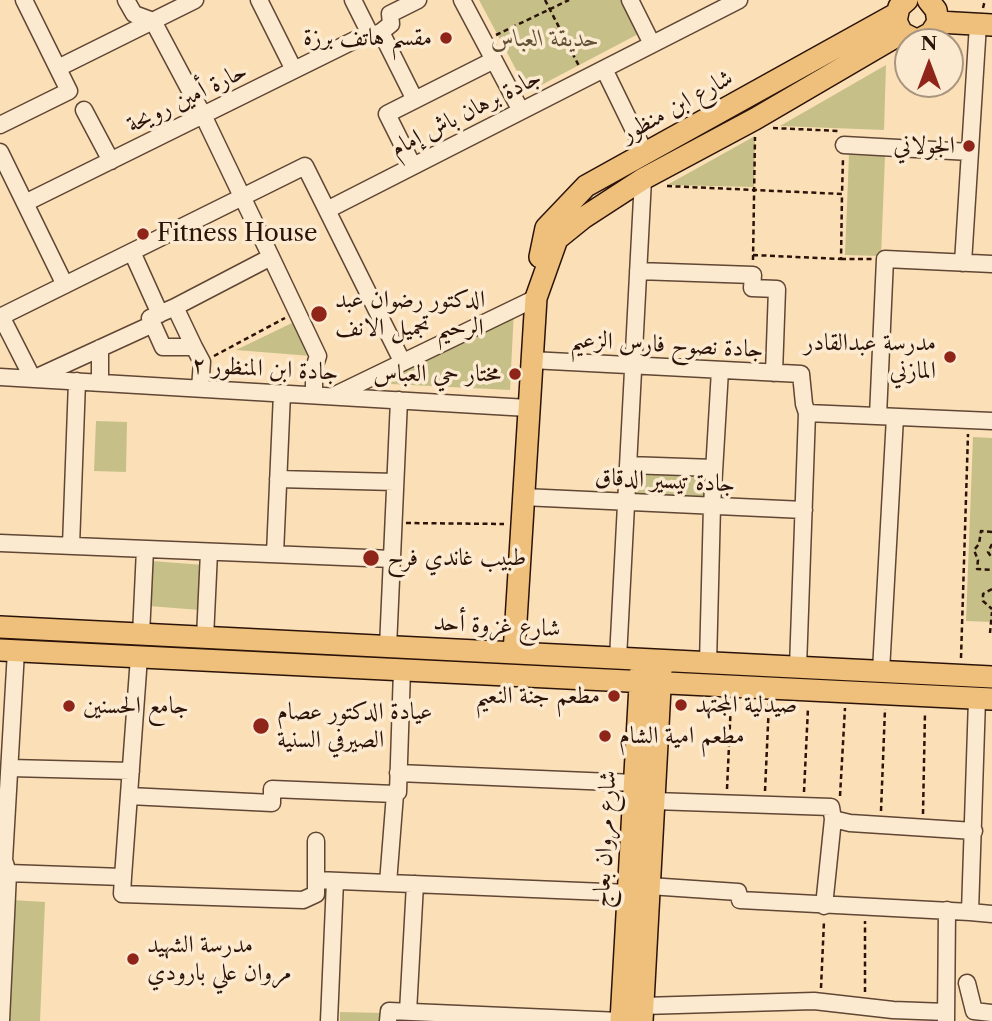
<!DOCTYPE html>
<html>
<head>
<meta charset="utf-8">
<style>
	body { margin:0 }
	#map { position:relative; width:992px; height:1021px; overflow:hidden; background:#fbdfb6; font-family:"Libre Caslon Text",serif }
	canvas { display:block }
	.north { position:absolute; left:894px; top:28px; width:70px; height:70px; box-sizing:border-box; background:#fcead0; border:2px solid #a99480; border-radius:50%; rotate:0deg; font-size:19px; font-weight:700; line-height:28px; text-align:center; color:#2c1309 }
	.north::after { content:''; display:block; margin:auto; width:24px; height:32px; background:#8f2418; clip-path:polygon(50% 0,100% 100%,50% 72%,0 100%) }
</style>
</head>
<body>
<div id="map">
<canvas width="992" height="1021"></canvas>
<div class="north">N</div>
</div>
<script>
const ctx = document.querySelector('canvas').getContext('2d');
ctx.lineJoin = 'round';
function fillPath(path, color) { ctx.fillStyle = color; ctx.fill(path, 'evenodd'); }
const shape = rows => new Path2D(rows.map(r => 'M' + r).join(''));
function stroke(path, color, width, dash) { ctx.strokeStyle = color; ctx.lineWidth = width; ctx.lineCap = dash ? 'butt' : 'round'; ctx.setLineDash(dash || []); ctx.stroke(path); }
function drawText(font, color, halo, rows, align = 'center') {
  ctx.font = font + ' "Libre Caslon Text",Amiri,serif'; ctx.lineWidth = 7; ctx.setLineDash([]); ctx.textBaseline = 'middle'; ctx.strokeStyle = halo; ctx.fillStyle = color; for (const [text, x, y, turn = 0] of rows) {
    ctx.save(); ctx.translate(x, y); ctx.rotate((+turn || 0) * Math.PI / 180); ctx.textAlign = isNaN(turn) ? turn : align; if (halo) ctx.strokeText(text, 0, 0); ctx.fillText(text, 0, 0); ctx.restore();
  }
}
fillPath(shape([
	[479,0,625,0,642,32,528,92],
	[886,65,884,130,780,126],
	[755,136,754,187,667,185],
	[849,155,885,156,881,256,845,255],
	[514,309,510,390,371,383],
	[294,322,311,356,236,350],
	[96,421,127,422,126,472,94,471],
	[973,437,992,438,992,622,966,621],
	[628,465,714,468,712,506,626,502],
	[152,561,204,565,200,610,149,606],
	[12,900,45,902,40,1021,7,1021],
	[340,1012,384,1013,383,1021,340,1021]
]), '#c6c088');
const minor = shape([
	[126,0,134,14,153,21,203,115,271,257,318,356,314,368,314,395],
	[259,0,294,70],
	[353,0,371,36,381,32,415,100],
	[462,0,521,111],
	[630,0,652,44],
	[381,32,391,24,390,14,418,0],
	[58,68,195,0],
	[604,69,645,153],
	[84,110,111,161],
	[0,125,69,91,24,0],
	[844,145,970,152],
	[0,152,65,285],
	[413,166,387,114,494,60],
	[25,203,369,33],
	[327,210,739,0],
	[132,252,160,314],
	[963,263,978,24],
	[638,271,753,275,752,288,777,289,774,373],
	[175,307,194,347,163,347,150,318,175,307],
	[175,307,271,257],
	[1,316,33,379,153,324],
	[0,317,305,166,402,361],
	[194,347,202,362,200,388],
	[100,348,100,383],
	[531,360,801,374,804,404,807,413,798,667],
	[0,377,528,408],
	[333,396,536,298],
	[807,413,992,421],
	[878,416,885,259,992,264],
	[628,465,714,468],
	[278,479,395,482],
	[523,497,804,510],
	[0,543,392,559],
	[71,546,77,381],
	[275,554,282,393],
	[141,635,145,549],
	[205,638,209,552],
	[388,647,399,400],
	[618,658,643,179],
	[708,663,712,506,720,370],
	[881,671,895,417],
	[10,768,131,771],
	[398,773,635,783],
	[129,796,272,803,272,789,395,794],
	[654,801,831,807,833,819,824,906],
	[833,819,850,823,974,831],
	[8,873,123,877,122,894,303,900,316,894,316,841],
	[123,877,139,657],
	[316,880,629,893],
	[388,883,395,794,398,792,402,670],
	[649,886,738,892,740,900,970,912,977,699],
	[970,912,992,914],
	[967,983,974,1011,992,1013],
	[643,1006,814,1001,893,1010,946,1012],
	[408,1012,415,884],
	[1,1021,8,873,4,860,16,651],
	[329,1021,335,881],
	[388,1021,389,1011,620,1021],
	[946,1021,947,910]
]);
const major = shape([
	[907,0,899,7,896,21,902,33,914,39,920,39,931,33,938,22,936,10,928,0],
	[938,22,992,25],
	[540,257,546,228,586,186,896,14],
	[0,627,992,677],
	[0,650,992,699],
	[514,653,536,298,557,239,583,218,643,179,755,119,902,33],
	[621,1021,641,668],
	[642,1021,661,670]
]);
stroke(minor, '#604634', 19);
stroke(major, '#2c1309', 24);
stroke(shape([
	[545,0,579,66],
	[983,8,985,0],
	[496,35,569,0],
	[773,128,840,131],
	[667,186,842,194,843,159],
	[753,255,841,259,842,194],
	[841,259,872,259],
	[753,260,755,137],
	[214,356,285,318],
	[406,523,504,524],
	[992,532,981,531,979,544,974,550,978,560,977,569,992,570],
	[992,544,988,552,992,558],
	[992,589,983,594,983,601,992,609],
	[990,633,992,612],
	[961,658,968,434],
	[727,789,731,702],
	[765,791,769,703],
	[804,792,808,708],
	[840,796,845,708],
	[881,811,885,709],
	[923,814,925,712],
	[821,988,824,921],
	[865,992,865,921]
]), '#2c1309', 2.5, [5, 3.5]);
stroke(minor, '#fcead0', 16);
stroke(major, '#eec07b', 21);
for (const [x, y, r, color] of [
	[446,38,7,"#8f2418"],
	[969,146,7,"#8f2418"],
	[143,234,7,"#8f2418"],
	[319,314,9,"#8f2418"],
	[950,357,7,"#8f2418"],
	[515,374,7,"#8f2418"],
	[371,558,9,"#8f2418"],
	[614,696,7,"#8f2418"],
	[681,705,7,"#8f2418"],
	[69,706,7,"#8f2418"],
	[261,726,9,"#8f2418"],
	[605,736,7,"#8f2418"],
	[133,959,7,"#8f2418"]
]) { const dot = new Path2D(); dot.arc(x, y, r, 0, 2 * Math.PI); ctx.fillStyle = color; ctx.fill(dot); stroke(dot, '#fcead0', 2.5); }
drawText('24px', '#2c1309', '#fcead0', [
	["مقسم هاتف برزة",432,38,"right"],
	["الجولاني",955,146,"right"],
	["Fitness House",157,234],
	["الدكتور رضوان عبد",335,300],
	["الرحيم تجميل الانف",335,328],
	["مدرسة عبدالقادر",936,343,"right"],
	["المازني",936,371,"right"],
	["مختار حي العباس",501,374,"right"],
	["طبيب غاندي فرح",387,558],
	["مطعم جنة النعيم",600,696,"right"],
	["صيدلية المجتهد",695,705],
	["جامع الحسنين",83,706],
	["عيادة الدكتور عصام",277,712],
	["الصيرفي السنية",277,740],
	["مطعم امية الشام",619,736],
	["مدرسة الشهيد",147,945],
	["مروان علي بارودي",147,973]
], 'left');
drawText('italic 24px', '#625035', '#fcead0', [
	["حديقة العباس",545,39]
]);
drawText('24px', '#2c1309', '#fcead0', [
	["حارة أمين رويحة",187,98,-26],
	["شارع ابن منظور",677,106,-29],
	["جادة برهان باش إمام",466,113,-27],
	["جادة نصوح فارس الزعيم",667,345,3],
	["جادة ابن المنظور ٢",265,369,3],
	["جادة تيسير الدقاق",665,481,3],
	["شارع غزوة أحد",497,626,3],
	["شارع مروان بعاج",605,839,-87]
]);
</script>
</body>
</html>
